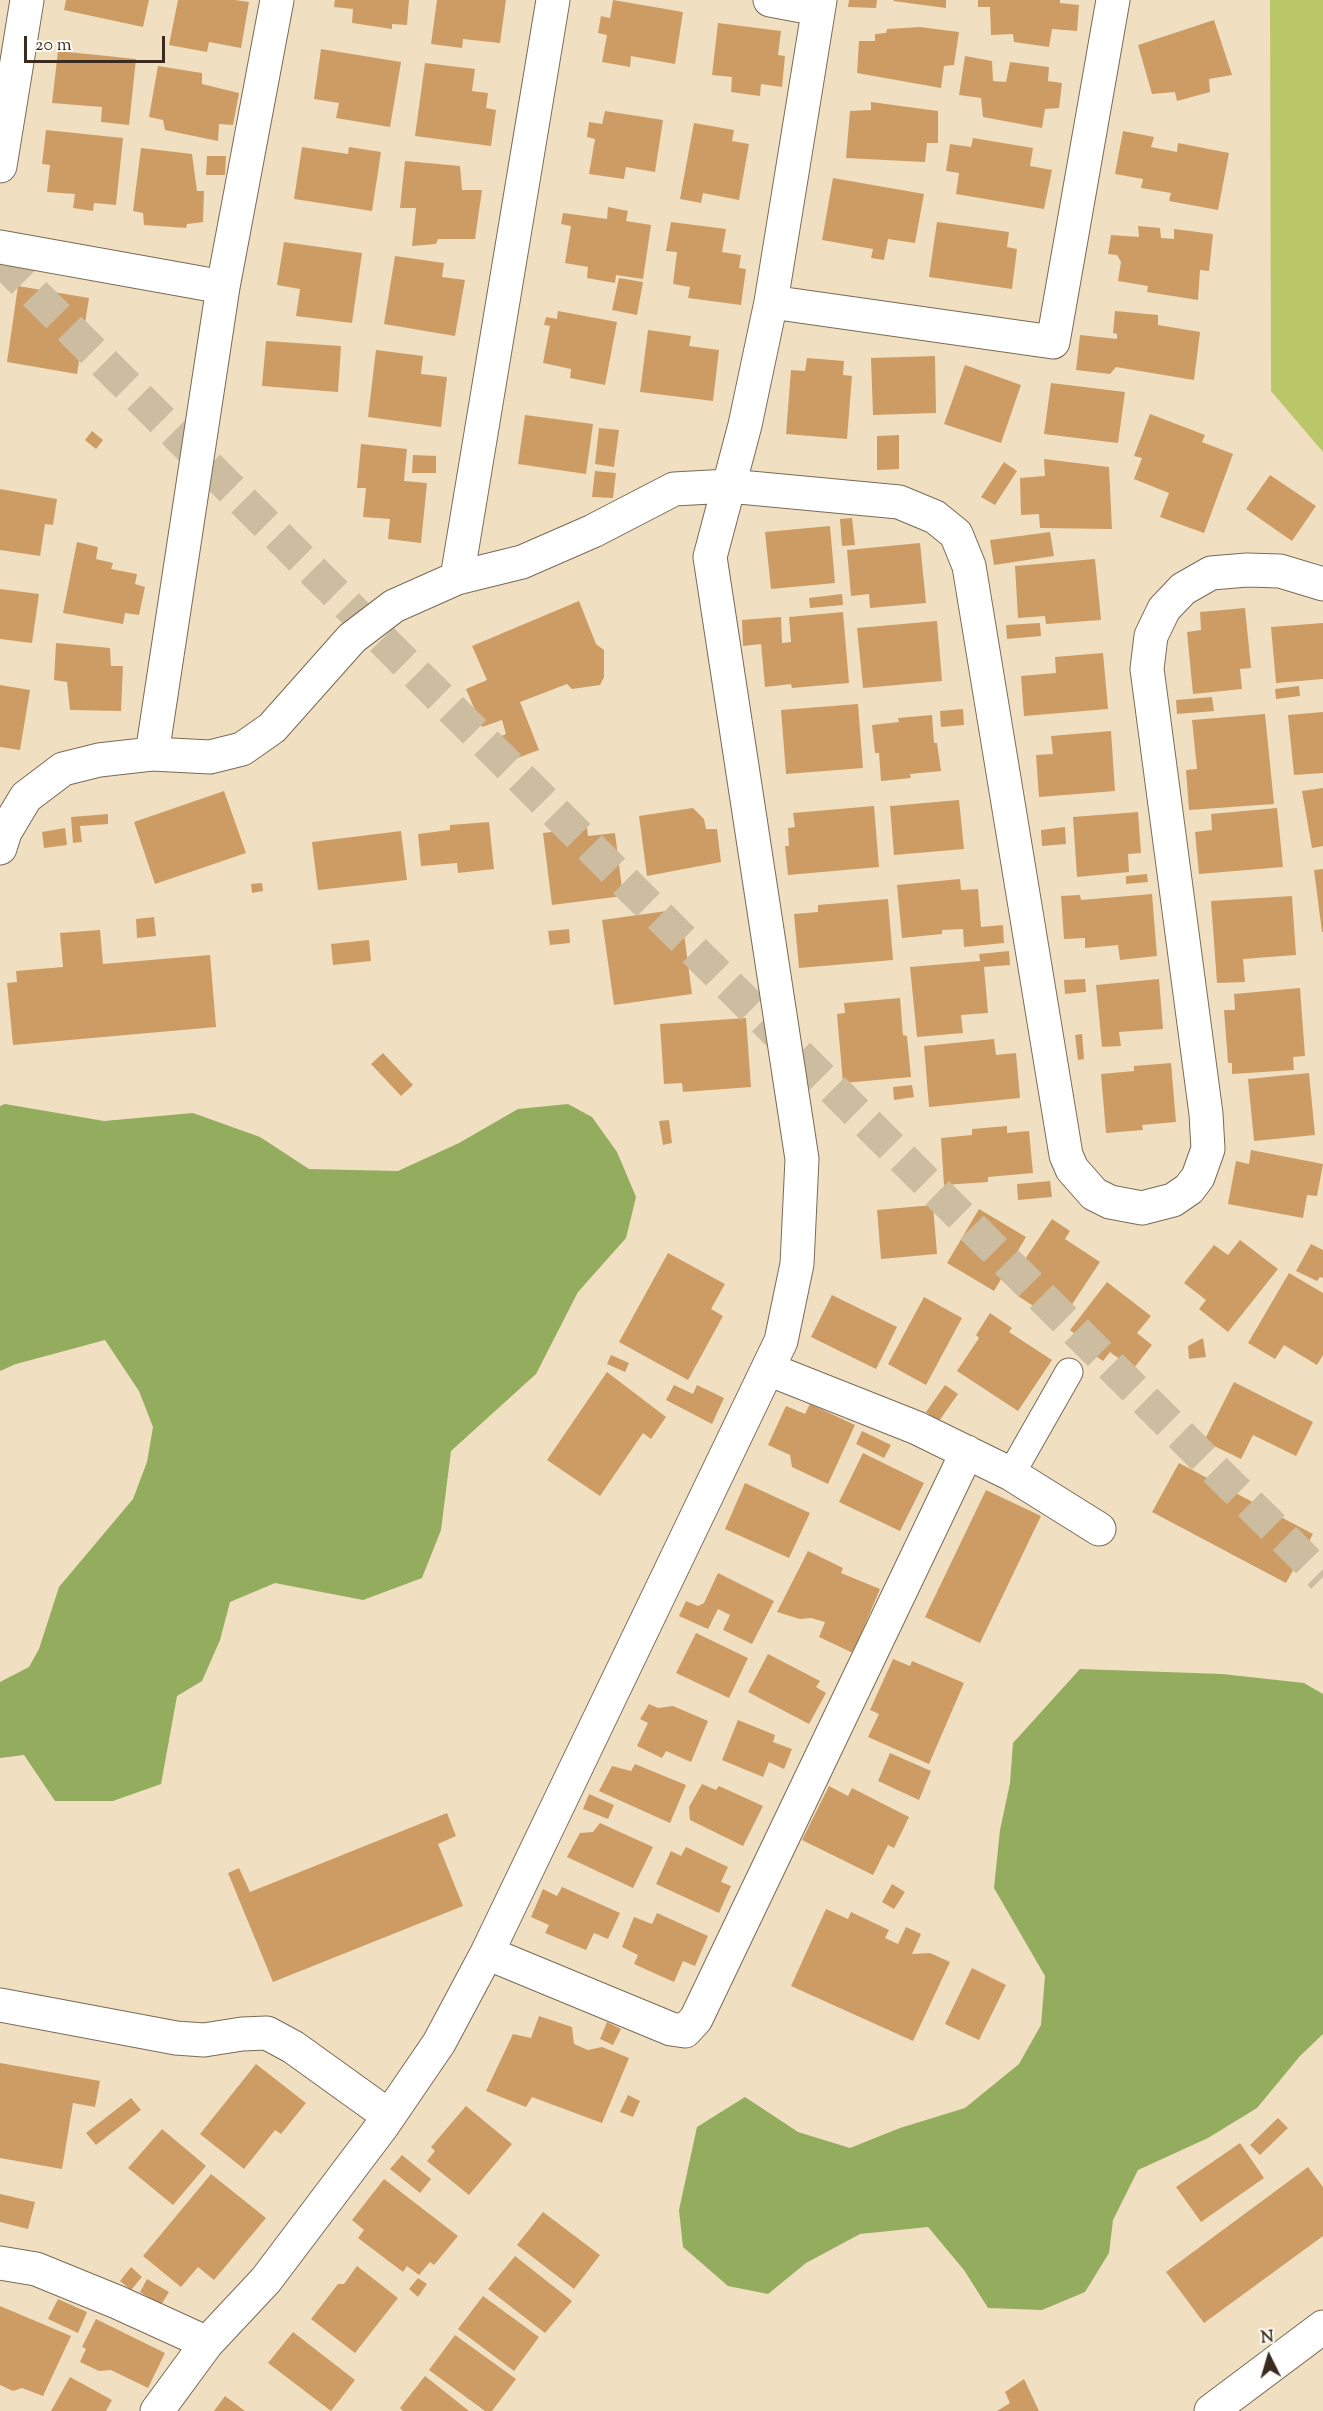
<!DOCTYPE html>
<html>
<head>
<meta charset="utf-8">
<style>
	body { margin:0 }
	#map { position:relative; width:1323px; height:2411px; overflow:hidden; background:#f0e0c1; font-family:"Sorts Mill Goudy",serif }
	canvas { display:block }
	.north { position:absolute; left:1239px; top:2327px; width:60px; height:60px; -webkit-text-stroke:4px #fdfcf7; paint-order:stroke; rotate:355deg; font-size:16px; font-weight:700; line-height:24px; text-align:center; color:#3b2a1e }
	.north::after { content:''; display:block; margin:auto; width:21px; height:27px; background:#3b2a1e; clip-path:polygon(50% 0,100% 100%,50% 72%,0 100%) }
	.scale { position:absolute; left:24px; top:36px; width:141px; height:27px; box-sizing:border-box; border:3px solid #3b2a1e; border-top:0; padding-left:8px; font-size:18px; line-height:21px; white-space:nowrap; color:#3b2a1e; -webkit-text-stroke:4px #fdfcf7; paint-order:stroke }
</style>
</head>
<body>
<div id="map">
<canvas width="1323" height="2411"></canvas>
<div class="north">N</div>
<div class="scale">20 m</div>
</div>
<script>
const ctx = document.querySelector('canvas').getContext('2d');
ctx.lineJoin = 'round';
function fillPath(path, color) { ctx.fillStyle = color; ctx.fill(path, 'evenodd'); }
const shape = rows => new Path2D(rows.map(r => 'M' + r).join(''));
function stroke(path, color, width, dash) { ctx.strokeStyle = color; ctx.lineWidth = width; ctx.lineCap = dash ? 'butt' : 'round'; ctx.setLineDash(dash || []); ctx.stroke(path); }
fillPath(shape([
	[1270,0,1323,0,1323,452,1271,391]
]), '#bac769');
fillPath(shape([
	[5,1104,104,1121,193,1113,260,1137,309,1169,398,1171,459,1143,518,1109,568,1104,592,1117,617,1152,636,1197,626,1238,578,1292,536,1374,451,1451,441,1530,422,1578,363,1600,275,1583,230,1602,220,1640,202,1681,177,1696,161,1784,113,1801,55,1801,24,1755,0,1758,0,1682,29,1667,39,1649,59,1587,133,1499,147,1462,153,1427,139,1391,105,1340,16,1364,0,1371,0,1106],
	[1080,1669,1222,1674,1304,1683,1323,1694,1323,2034,1300,2056,1257,2108,1208,2138,1138,2170,1113,2220,1109,2253,1085,2292,1042,2310,988,2308,964,2270,928,2227,860,2234,806,2263,768,2294,728,2286,683,2247,679,2210,697,2127,745,2097,798,2132,850,2148,900,2128,965,2108,1019,2064,1041,2025,1045,1976,994,1888,1000,1830,1010,1783,1013,1743]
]), '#93ac5d');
fillPath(shape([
	[66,0,149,0,143,27,64,10],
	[178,0,235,0,249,2,241,48,209,42,207,52,169,45],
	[335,0,409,0,407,25,392,24,392,29,352,23,353,9,334,7],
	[437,0,506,0,500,43,463,39,462,48,431,44],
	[613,0,683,12,675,64,631,56,630,67,602,62,607,35,598,33,601,16,610,18],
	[849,0,877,0,876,8,848,7],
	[894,0,946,0,946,8,893,1],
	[978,0,1060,0,1060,3,1079,5,1077,31,1052,29,1049,47,1014,42,1013,34,991,35,990,7,978,7],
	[1214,20,1232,75,1209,79,1210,92,1177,101,1175,92,1152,94,1138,45],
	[718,23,781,31,778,55,785,56,782,87,761,84,760,96,731,92,732,77,712,75],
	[920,27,959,32,954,65,944,66,941,88,857,73,859,41,875,41,875,34,886,33,887,29],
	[321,49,401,62,390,127,336,118,339,103,314,99],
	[58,51,136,59,129,125,101,122,102,107,52,103],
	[965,56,992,61,993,81,1006,82,1010,62,1049,67,1048,81,1062,83,1059,108,1045,109,1042,128,983,117,981,98,959,95],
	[425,63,475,69,472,91,488,93,486,108,496,110,491,146,415,136],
	[158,66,202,73,202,84,239,93,233,125,219,124,218,141,165,130,163,120,149,117],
	[871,102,938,111,938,143,927,143,925,162,846,158,850,111,871,110],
	[605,111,663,120,655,172,626,167,624,179,589,174,595,139,587,137,589,122,602,124],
	[694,123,734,130,732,141,749,144,739,200,703,193,701,203,680,199],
	[46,130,123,138,116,205,94,203,93,211,73,208,75,194,47,192,50,165,42,164],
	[1123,131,1154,137,1151,147,1177,152,1178,143,1229,153,1218,210,1169,201,1171,193,1141,188,1143,179,1115,174],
	[973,138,1033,148,1030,166,1052,170,1044,209,956,194,959,173,946,171,950,144,971,147],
	[302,147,348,154,349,147,381,152,372,211,294,199],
	[141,148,192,154,197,191,204,191,203,222,187,224,186,228,144,225,143,213,133,211],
	[207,156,226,156,225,175,206,175],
	[405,161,460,166,462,190,482,190,475,239,438,239,436,244,412,246,416,208,400,208],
	[833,178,924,194,915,243,888,239,884,260,871,258,873,249,822,240],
	[608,207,628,211,626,221,651,225,643,279,616,275,615,283,587,278,588,267,565,263,571,226,561,224,563,213,607,219],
	[671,222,726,229,722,252,741,255,739,268,746,269,741,305,688,298,690,287,673,284,677,252,666,251],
	[937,222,1009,232,1007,247,1017,249,1012,289,929,277],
	[1138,226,1160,228,1161,238,1174,239,1174,229,1213,234,1209,271,1200,270,1198,300,1147,292,1148,286,1118,281,1121,262,1117,255,1108,254,1111,235,1139,237],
	[284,242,362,253,352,323,296,316,300,289,277,285],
	[395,256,444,263,442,277,465,280,455,336,384,324],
	[619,278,643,282,637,315,612,310],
	[18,286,89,298,77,374,7,362],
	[558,311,617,322,605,385,570,378,571,369,543,363,550,326,544,325,546,317,557,319],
	[1115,311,1158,315,1158,325,1200,332,1194,380,1116,367,1110,374,1076,370,1080,335,1117,339,1117,334,1113,333],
	[648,330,691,336,689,346,719,350,713,401,640,392],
	[266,341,341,346,338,392,262,386],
	[376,350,423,356,421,374,447,377,441,427,368,417],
	[935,356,936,413,873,415,871,358],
	[807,358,844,361,843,375,852,376,847,439,786,434,791,370,805,371],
	[965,365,1021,385,1001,443,944,424],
	[1051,383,1125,392,1118,443,1044,434],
	[1150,414,1205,435,1202,442,1233,454,1204,533,1160,517,1169,493,1134,479,1142,458,1134,456],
	[525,415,593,424,586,474,518,464],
	[599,428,619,430,614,467,595,464],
	[92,431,103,440,96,449,85,440],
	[899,435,899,469,877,470,877,436],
	[361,444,407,449,404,481,427,483,421,543,388,539,390,519,363,517,366,488,357,488],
	[413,455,436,456,436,473,412,473],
	[1044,459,1109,467,1112,529,1040,528,1039,514,1021,515,1020,478,1045,476],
	[1004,462,1017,471,995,505,981,497],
	[595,471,616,473,613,498,592,497],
	[1270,475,1316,506,1292,541,1246,509],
	[0,489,57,499,53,525,45,524,40,556,0,550],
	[852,518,855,545,842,546,840,519],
	[830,526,835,583,771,589,765,532],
	[1050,532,1054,556,994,565,990,540],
	[77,542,98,547,96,559,113,563,111,569,137,574,135,584,145,587,139,615,125,613,123,624,63,613],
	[920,543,926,603,870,608,869,594,851,596,847,550],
	[1095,559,1101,620,1046,624,1045,616,1018,618,1015,566],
	[0,589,39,594,32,643,0,639],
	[842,594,843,605,810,608,809,598],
	[579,601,596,644,604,650,604,677,600,685,572,689,567,684,520,702,539,750,501,764,490,741,506,734,502,720,482,727,466,689,487,680,472,646],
	[1245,608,1251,668,1240,669,1242,689,1193,694,1187,632,1201,630,1200,612],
	[843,612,849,683,792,688,791,684,765,687,761,644,743,646,742,620,781,617,782,643,791,642,789,617],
	[937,621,942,681,863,688,857,628],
	[1040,623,1041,636,1007,639,1006,625],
	[1323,623,1323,679,1276,683,1271,627],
	[56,643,110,648,111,666,123,666,121,711,70,710,67,682,54,680],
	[1103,653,1108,709,1024,716,1021,676,1056,673,1055,657],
	[0,685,30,690,20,750,0,747],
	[1299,686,1300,696,1276,699,1275,689],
	[1212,697,1214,711,1177,714,1176,700],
	[858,704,863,768,786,774,781,710],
	[963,709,964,725,941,727,940,711],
	[1323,712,1323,773,1294,775,1288,715],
	[1265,714,1274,804,1189,810,1186,770,1197,769,1192,720],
	[932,715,934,743,937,743,941,771,910,774,911,778,881,781,879,753,875,753,872,725,899,722,898,718],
	[1111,731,1115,791,1039,797,1036,755,1053,754,1051,736],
	[1323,788,1323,846,1312,848,1302,791],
	[224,791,246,853,155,884,134,822],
	[959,800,964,849,894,855,890,806],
	[874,806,879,867,788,875,785,846,789,846,788,828,795,827,793,813],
	[693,808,704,819,706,829,717,829,721,862,647,876,639,816],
	[1277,808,1283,867,1199,874,1195,832,1212,830,1211,814],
	[1138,812,1141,853,1128,854,1129,872,1077,877,1073,817],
	[108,814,108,824,80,826,82,842,73,843,71,817],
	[489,822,494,869,458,873,457,863,421,866,418,834,450,830,450,825],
	[1065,827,1066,844,1042,846,1041,830],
	[65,828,67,845,44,848,42,832],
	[587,828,588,836,615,833,623,896,552,905,543,833],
	[401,831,407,880,318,890,312,842],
	[1323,869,1323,932,1322,932,1314,870],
	[1147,874,1148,882,1126,884,1126,876],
	[960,879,961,890,978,889,981,927,1003,925,1004,943,964,947,963,929,942,930,942,934,902,938,897,885],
	[262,883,263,891,252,893,251,884],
	[1152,894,1157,956,1120,960,1118,945,1085,948,1085,938,1064,939,1061,896,1080,895,1081,900],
	[1292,896,1296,955,1243,959,1245,982,1217,983,1211,901],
	[888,899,893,960,799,968,794,914,818,912,818,905],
	[674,910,675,920,682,919,692,994,614,1005,602,920],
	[154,917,156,936,137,938,136,919],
	[569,929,570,943,550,945,548,931],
	[100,930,103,964,210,955,216,1027,13,1045,7,983,17,982,16,971,63,967,60,933],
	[369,940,371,961,333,965,331,944],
	[1009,951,1010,965,984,967,988,1013,961,1015,963,1033,917,1037,910,967,980,961,979,954],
	[1085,979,1086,992,1065,994,1064,980],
	[1159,979,1163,1029,1119,1032,1121,1046,1102,1047,1096,985],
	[1300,988,1305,1056,1293,1057,1294,1070,1232,1074,1232,1063,1228,1063,1224,1010,1235,1010,1234,994],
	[900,998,903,1035,907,1036,911,1077,843,1083,837,1014,845,1013,844,1003],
	[746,1018,751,1087,683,1092,682,1083,664,1084,660,1024],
	[1082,1034,1084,1059,1078,1060,1075,1035],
	[994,1039,996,1055,1016,1053,1020,1098,929,1107,924,1046],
	[383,1053,413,1085,401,1096,371,1064],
	[1171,1063,1176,1122,1142,1125,1143,1130,1106,1133,1101,1074,1134,1071,1134,1066],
	[1309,1073,1315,1135,1254,1141,1248,1079],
	[912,1085,914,1097,894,1100,893,1087],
	[669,1120,672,1143,663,1145,659,1121],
	[1007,1126,1007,1133,1029,1131,1033,1173,988,1177,988,1182,944,1185,941,1138,972,1135,972,1129],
	[1251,1150,1323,1164,1317,1196,1307,1195,1303,1218,1228,1204,1236,1161,1249,1164],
	[1050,1181,1052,1197,1018,1200,1017,1184],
	[933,1205,937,1254,881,1259,877,1210],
	[979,1209,1026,1237,994,1291,947,1263],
	[1052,1219,1070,1231,1065,1239,1100,1262,1071,1306,1063,1300,1054,1314,1047,1309,1044,1313,1018,1296,1022,1288,1011,1280],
	[1240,1240,1278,1269,1228,1332,1199,1309,1206,1300,1184,1283,1214,1245,1228,1255],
	[1311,1244,1323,1250,1323,1278,1320,1277,1317,1281,1296,1271],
	[668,1253,725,1284,711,1309,723,1316,688,1380,619,1342],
	[1289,1273,1323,1293,1323,1355,1317,1365,1284,1345,1275,1359,1248,1343],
	[1107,1282,1151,1316,1137,1333,1152,1345,1133,1369,1110,1352,1103,1361,1079,1344,1082,1340,1070,1330],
	[832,1295,897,1327,876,1369,811,1337],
	[924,1297,962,1318,926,1385,888,1364],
	[990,1313,1012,1328,1009,1332,1052,1360,1018,1411,957,1371,979,1338,976,1335],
	[1203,1338,1206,1357,1189,1359,1188,1346],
	[611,1355,629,1363,625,1372,607,1364],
	[607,1372,666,1417,651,1439,643,1433,600,1496,547,1460],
	[1234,1382,1313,1422,1296,1456,1253,1435,1241,1459,1204,1441],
	[674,1385,693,1394,697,1385,724,1398,712,1424,666,1400],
	[945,1385,958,1394,939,1421,926,1412],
	[810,1404,855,1425,828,1484,792,1467,790,1455,768,1445,786,1406,805,1414],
	[862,1431,891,1445,884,1458,856,1444],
	[863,1453,924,1483,900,1531,839,1502],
	[1179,1463,1313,1534,1286,1583,1152,1512],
	[745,1483,810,1513,789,1558,725,1529],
	[986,1490,1041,1516,980,1643,925,1617],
	[808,1551,843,1568,841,1573,880,1589,853,1653,819,1637,825,1622,811,1618,800,1619,777,1612],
	[718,1573,774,1601,752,1644,723,1630,730,1615,718,1609,708,1629,679,1616,686,1601,698,1606,704,1603],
	[696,1633,748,1658,729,1698,676,1673],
	[768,1654,820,1681,816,1687,826,1693,809,1724,748,1692],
	[893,1659,910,1666,912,1661,964,1683,929,1764,868,1737,879,1714,870,1710],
	[649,1704,658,1708,673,1706,708,1721,691,1762,666,1751,662,1758,637,1746,648,1723,640,1719],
	[738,1720,775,1735,773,1742,792,1749,784,1769,769,1762,763,1777,722,1760],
	[890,1753,931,1771,919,1800,878,1781],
	[635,1764,686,1785,670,1823,599,1791,612,1766,631,1771],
	[702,1784,716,1790,719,1786,763,1806,743,1846,690,1820,689,1807],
	[829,1786,848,1796,852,1788,909,1817,894,1848,888,1845,873,1875,802,1840],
	[589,1794,614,1805,608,1819,583,1809],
	[447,1813,456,1836,438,1844,463,1906,273,1982,228,1873,239,1868,250,1892],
	[600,1823,653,1847,633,1888,567,1857,580,1833,593,1832],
	[686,1847,728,1867,721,1882,731,1886,719,1913,656,1884,671,1851,681,1856],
	[892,1884,905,1892,894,1909,882,1902],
	[562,1887,620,1913,608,1939,594,1933,586,1950,545,1933,549,1925,531,1917,543,1889,557,1896],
	[826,1909,848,1919,851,1912,889,1930,885,1938,898,1944,906,1927,921,1934,912,1954,930,1953,950,1962,913,2041,791,1986],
	[657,1913,708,1936,695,1966,683,1961,674,1982,634,1964,638,1955,622,1947,634,1917,652,1924],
	[972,1968,1006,1985,979,2040,945,2024],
	[539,2016,572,2027,574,2044,588,2050,602,2047,629,2058,602,2123,532,2097,526,2107,486,2091,513,2034,531,2038],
	[607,2022,621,2029,613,2045,600,2039],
	[0,2063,100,2081,95,2107,73,2103,62,2169,0,2158],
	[256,2064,306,2103,281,2134,275,2130,244,2169,200,2134],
	[628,2095,640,2101,633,2117,620,2112],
	[131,2098,141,2110,96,2145,86,2133],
	[466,2106,512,2144,469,2195,427,2161,435,2151,431,2147],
	[1278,2118,1288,2128,1260,2155,1250,2145],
	[162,2129,206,2166,173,2205,128,2168],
	[1240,2143,1264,2178,1201,2222,1176,2187],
	[402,2155,431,2179,420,2193,390,2169],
	[1308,2167,1323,2187,1323,2236,1204,2323,1166,2272],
	[211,2174,266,2218,214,2280,198,2267,181,2287,143,2256],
	[384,2179,458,2236,434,2265,430,2262,419,2275,407,2266,403,2272,358,2238,364,2230,352,2220],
	[0,2194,35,2202,28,2229,0,2222],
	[543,2212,600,2255,574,2289,517,2245],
	[515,2256,572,2301,545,2333,488,2289],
	[357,2266,398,2298,355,2353,311,2319,338,2284,344,2284],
	[131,2267,142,2277,131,2290,120,2281],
	[418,2278,427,2284,418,2297,409,2289],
	[147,2279,169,2292,161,2305,140,2292],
	[483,2296,539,2337,514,2371,458,2329],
	[58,2299,87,2312,78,2333,48,2319],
	[0,2306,71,2336,43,2396,22,2388,13,2391,0,2385],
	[96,2319,165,2353,148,2388,111,2370,99,2371,80,2362,86,2349,82,2347],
	[293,2332,355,2380,331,2411,268,2363],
	[455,2335,516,2379,492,2411,485,2411,429,2370],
	[425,2376,469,2411,403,2411,400,2408],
	[70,2377,112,2400,106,2411,51,2411],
	[1024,2379,1039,2411,997,2411,1010,2403,1005,2392],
	[225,2396,245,2411,214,2411]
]), '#cd9c65');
stroke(shape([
	[0,259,1323,1577]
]), '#ccbca0', 33, [33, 16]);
const lane = shape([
	[1011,1474,1069,1372]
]);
const street = shape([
	[770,0,818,9],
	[0,166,27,0],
	[0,247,223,287],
	[771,302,1053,342,1113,0],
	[457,578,553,0],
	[152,754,223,287,277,0],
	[0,848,5,832,26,797,63,769,99,760,152,754,210,757,242,749,272,728,352,638,394,606,457,578,522,562,593,531,674,489,729,486,899,502,935,517,956,534,969,566,1066,1155,1072,1169,1094,1194,1110,1202,1142,1208,1173,1200,1189,1189,1198,1177,1208,1149,1206,1114,1147,669,1151,636,1164,609,1183,589,1211,573,1247,570,1280,571,1323,584],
	[768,1369,917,1428,1011,1474,1099,1529],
	[487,1953,671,2029,685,2031,696,2019,967,1452],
	[0,2005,176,2038,204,2040,242,2034,267,2033,293,2047,389,2116],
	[0,2263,36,2269,117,2302,207,2343],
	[157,2411,207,2343,266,2280,383,2125,439,2043,487,1953,781,1341,797,1264,802,1159,710,557,745,425,771,302,820,0]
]);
const secondary = shape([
	[1211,2411,1323,2327]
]);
stroke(lane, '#7a6a57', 29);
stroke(street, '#7a6a57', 35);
stroke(secondary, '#7a6a57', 35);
stroke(lane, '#fff', 27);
stroke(street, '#fff', 33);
stroke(secondary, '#fff', 33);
</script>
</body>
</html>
